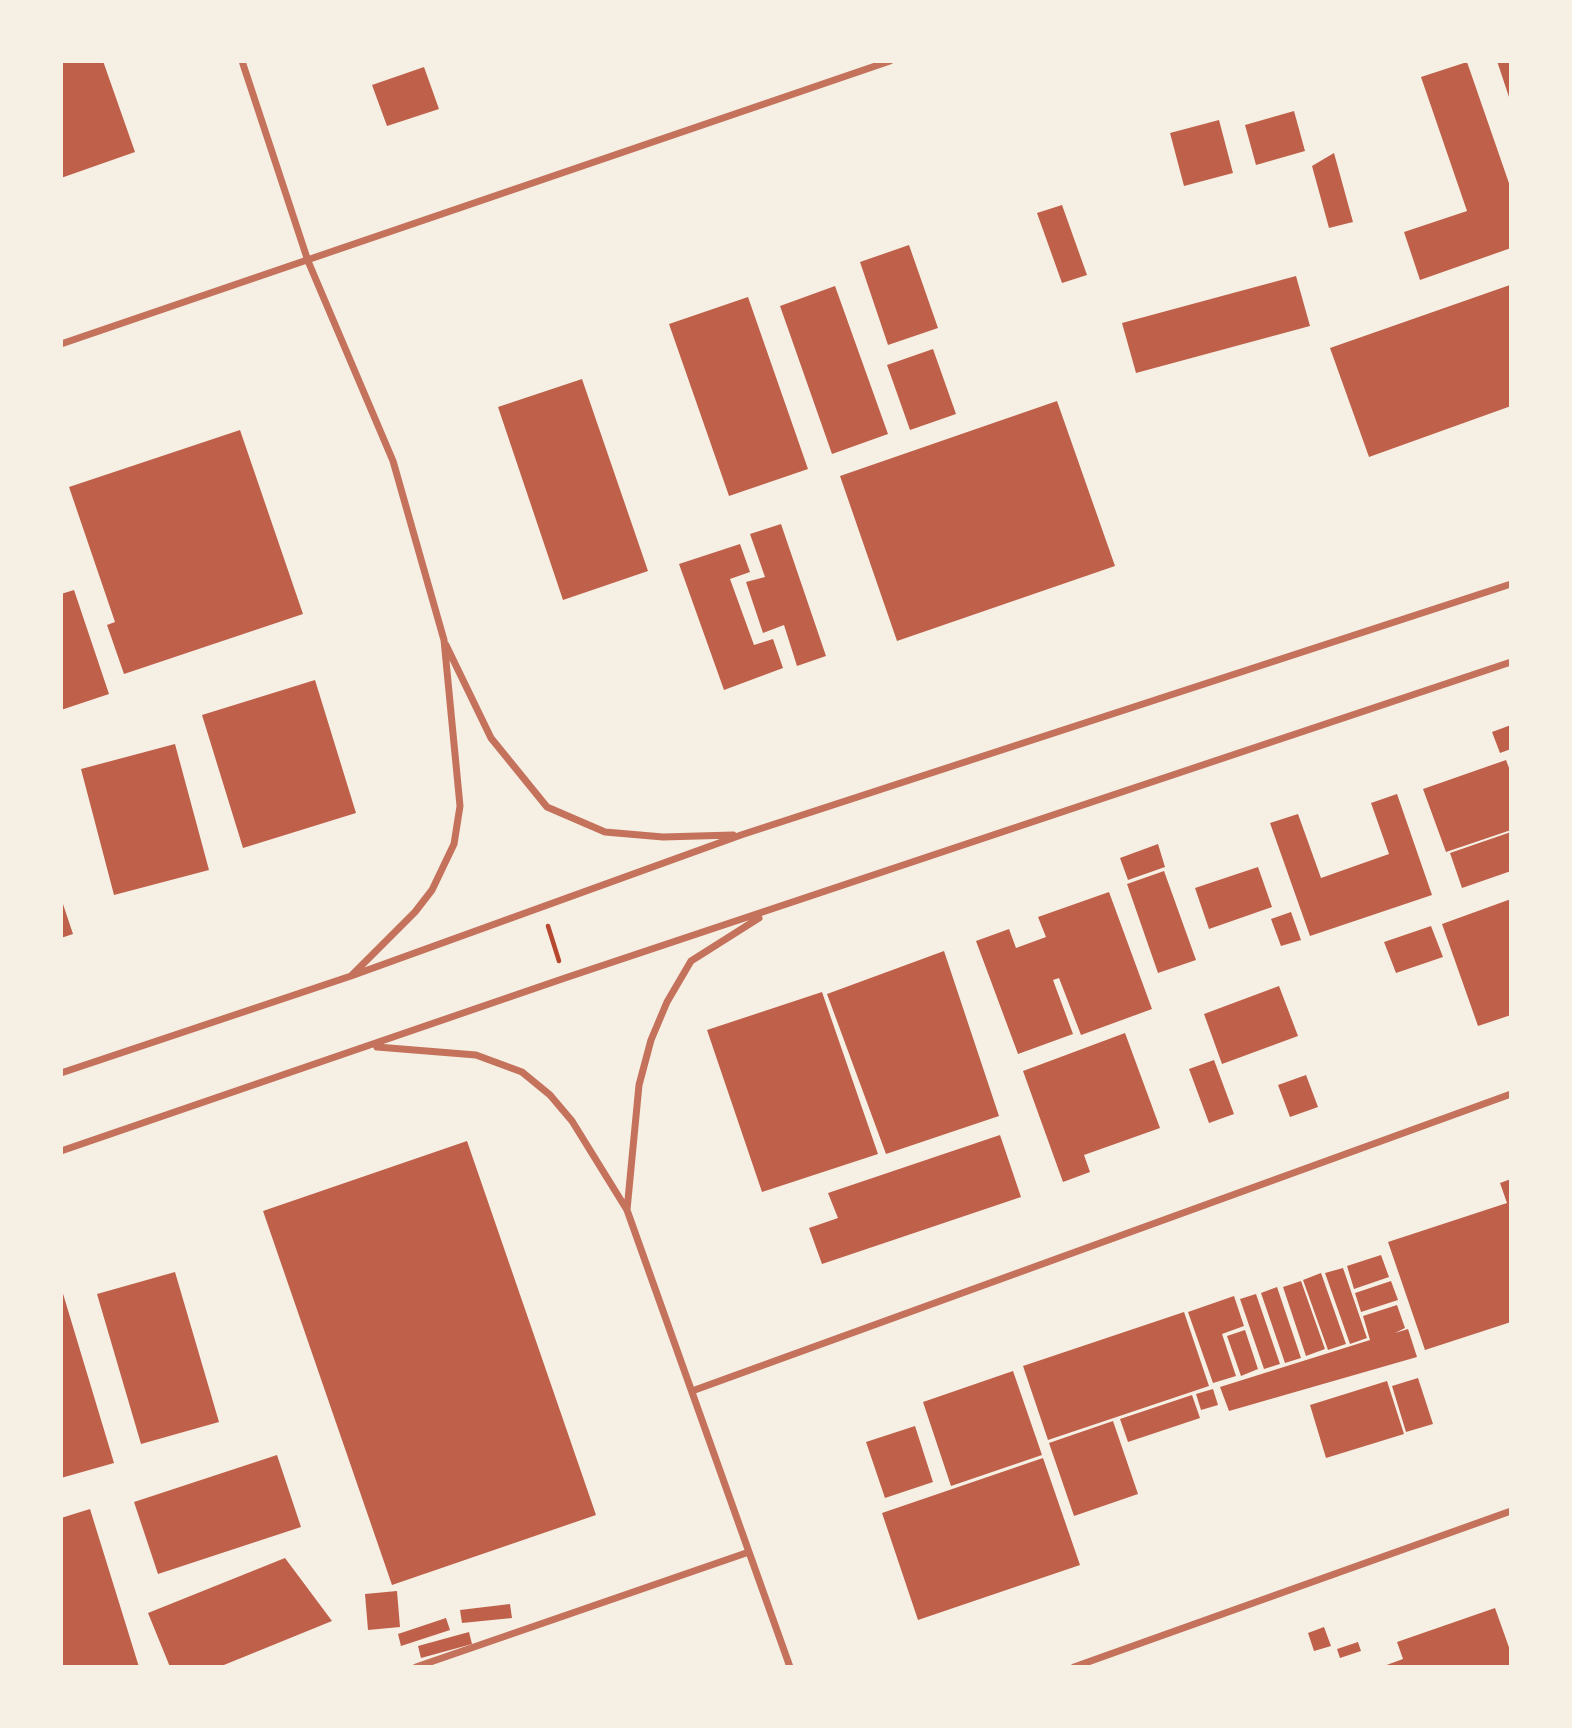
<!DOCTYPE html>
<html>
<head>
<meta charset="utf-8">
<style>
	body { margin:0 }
	#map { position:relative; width:1572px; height:1728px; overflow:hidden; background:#f6efe4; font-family:"Roboto Condensed",sans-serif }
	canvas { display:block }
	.frame { position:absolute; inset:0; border:63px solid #f6efe4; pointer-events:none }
</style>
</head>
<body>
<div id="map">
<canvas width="1572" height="1728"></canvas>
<div class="frame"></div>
</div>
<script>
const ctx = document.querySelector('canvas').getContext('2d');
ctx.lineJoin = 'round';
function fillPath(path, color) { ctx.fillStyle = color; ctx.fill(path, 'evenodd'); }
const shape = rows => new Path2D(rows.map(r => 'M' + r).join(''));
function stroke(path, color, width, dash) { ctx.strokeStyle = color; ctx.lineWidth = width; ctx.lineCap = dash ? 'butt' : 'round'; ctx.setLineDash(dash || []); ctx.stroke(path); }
fillPath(shape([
	[61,61,103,61,135,152,61,178],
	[1497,61,1511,61,1511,100,1510,100],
	[1467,62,1511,189,1511,248,1420,280,1404,232,1467,211,1421,77],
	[424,67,439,109,387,126,372,85],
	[1294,111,1305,151,1256,165,1245,125],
	[1219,120,1233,173,1184,186,1170,133],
	[1334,153,1353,222,1329,228,1312,166],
	[1062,205,1087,275,1062,283,1037,213],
	[909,245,938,328,888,345,860,262],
	[1296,276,1310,326,1136,373,1122,323],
	[1510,285,1511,406,1369,457,1330,348],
	[835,286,888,434,832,454,780,306],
	[748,297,808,469,729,496,669,324],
	[933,349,956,414,910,430,887,365],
	[582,379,648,571,563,600,498,407],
	[1057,401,1115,566,897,641,840,476],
	[240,430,303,614,124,674,107,625,115,622,69,487],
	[781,524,826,656,797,666,784,625,763,633,746,582,765,577,750,534],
	[740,544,750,572,730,579,754,645,773,639,783,668,724,690,679,564],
	[74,590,109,694,61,710,61,594],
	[315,680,356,813,243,848,202,715],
	[1511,725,1511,749,1500,753,1492,732],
	[175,744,209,870,114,895,81,769],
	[1506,760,1511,773,1511,830,1446,852,1423,789],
	[1397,794,1432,895,1310,936,1270,823,1298,814,1321,878,1389,854,1371,803],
	[1511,832,1511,871,1462,888,1450,853],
	[1158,844,1165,867,1128,880,1120,858],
	[1258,867,1272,907,1209,929,1195,888],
	[1164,871,1196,960,1158,973,1127,884],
	[1109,892,1152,1009,1081,1035,1059,978,1053,980,1073,1034,1018,1054,976,941,1009,929,1016,948,1046,937,1038,917],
	[61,898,73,934,61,938],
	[1511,899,1511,1015,1478,1026,1442,924],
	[1291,912,1301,940,1281,946,1271,919],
	[1431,926,1443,957,1396,973,1384,942],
	[944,951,999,1116,886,1154,827,994],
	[1279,986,1298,1036,1222,1064,1204,1014],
	[822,992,878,1154,762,1192,707,1030],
	[1125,1033,1160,1128,1084,1155,1090,1172,1063,1182,1023,1071],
	[1214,1060,1234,1114,1209,1123,1189,1069],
	[1306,1075,1318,1107,1290,1117,1278,1085],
	[1000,1135,1021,1197,822,1264,809,1228,838,1218,828,1193],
	[467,1141,596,1515,392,1585,263,1211],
	[1511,1179,1511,1322,1425,1350,1388,1242,1507,1203,1500,1183],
	[1381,1255,1389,1277,1354,1289,1347,1266],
	[1343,1268,1367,1338,1350,1344,1325,1273],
	[175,1272,219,1422,141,1444,97,1294],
	[1321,1273,1346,1344,1328,1350,1303,1280],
	[1301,1281,1325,1349,1306,1356,1283,1287],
	[1391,1281,1398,1300,1361,1312,1355,1293],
	[61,1287,114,1463,61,1478],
	[1277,1287,1301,1358,1285,1363,1261,1293],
	[1256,1294,1280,1364,1264,1369,1240,1299],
	[1234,1296,1244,1326,1222,1334,1236,1376,1213,1383,1188,1312],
	[1397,1305,1405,1328,1395,1333,1408,1329,1417,1357,1229,1411,1220,1387,1370,1340,1363,1316],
	[1184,1312,1209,1386,1048,1440,1023,1366],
	[1245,1330,1258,1369,1241,1376,1227,1336],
	[1013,1371,1042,1455,951,1486,923,1402],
	[1418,1378,1433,1424,1406,1432,1392,1386],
	[1387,1381,1404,1434,1326,1458,1310,1405],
	[1213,1389,1218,1405,1201,1410,1196,1394],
	[1192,1395,1200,1418,1128,1442,1120,1419],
	[1113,1421,1138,1494,1074,1516,1049,1443],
	[915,1426,933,1482,885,1498,866,1442],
	[277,1455,301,1527,158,1574,134,1502],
	[1043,1458,1080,1565,918,1620,882,1513],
	[90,1509,139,1667,61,1667,61,1518],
	[285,1558,332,1621,219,1667,170,1667,148,1613],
	[397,1591,400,1627,368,1630,365,1594],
	[510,1604,512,1618,462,1623,460,1610],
	[1495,1608,1511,1653,1511,1667,1381,1667,1403,1659,1397,1642],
	[446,1618,450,1630,401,1646,398,1634],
	[1324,1627,1331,1646,1314,1651,1308,1633],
	[469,1632,472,1644,421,1658,418,1646],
	[1358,1642,1361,1651,1340,1658,1337,1649]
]), '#bf614a');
stroke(shape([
	[548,926,559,961]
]), '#b5482f', 4.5);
stroke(shape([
	[242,61,308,261,393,461,444,640,460,806,454,844,432,890,415,912,352,975],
	[61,344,890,61],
	[446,645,491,738,547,807,605,832,663,837,733,835],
	[377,1047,476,1055,522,1072,550,1095,572,1121,627,1210,790,1667],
	[61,1073,351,976,741,835,1511,584],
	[61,1151,565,978,1511,662],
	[627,1210,639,1085,651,1040,667,1002,691,961,759,918],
	[692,1391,1511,1094],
	[416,1667,749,1552],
	[1074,1667,1511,1511]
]), '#c5725c', 7);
</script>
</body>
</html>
